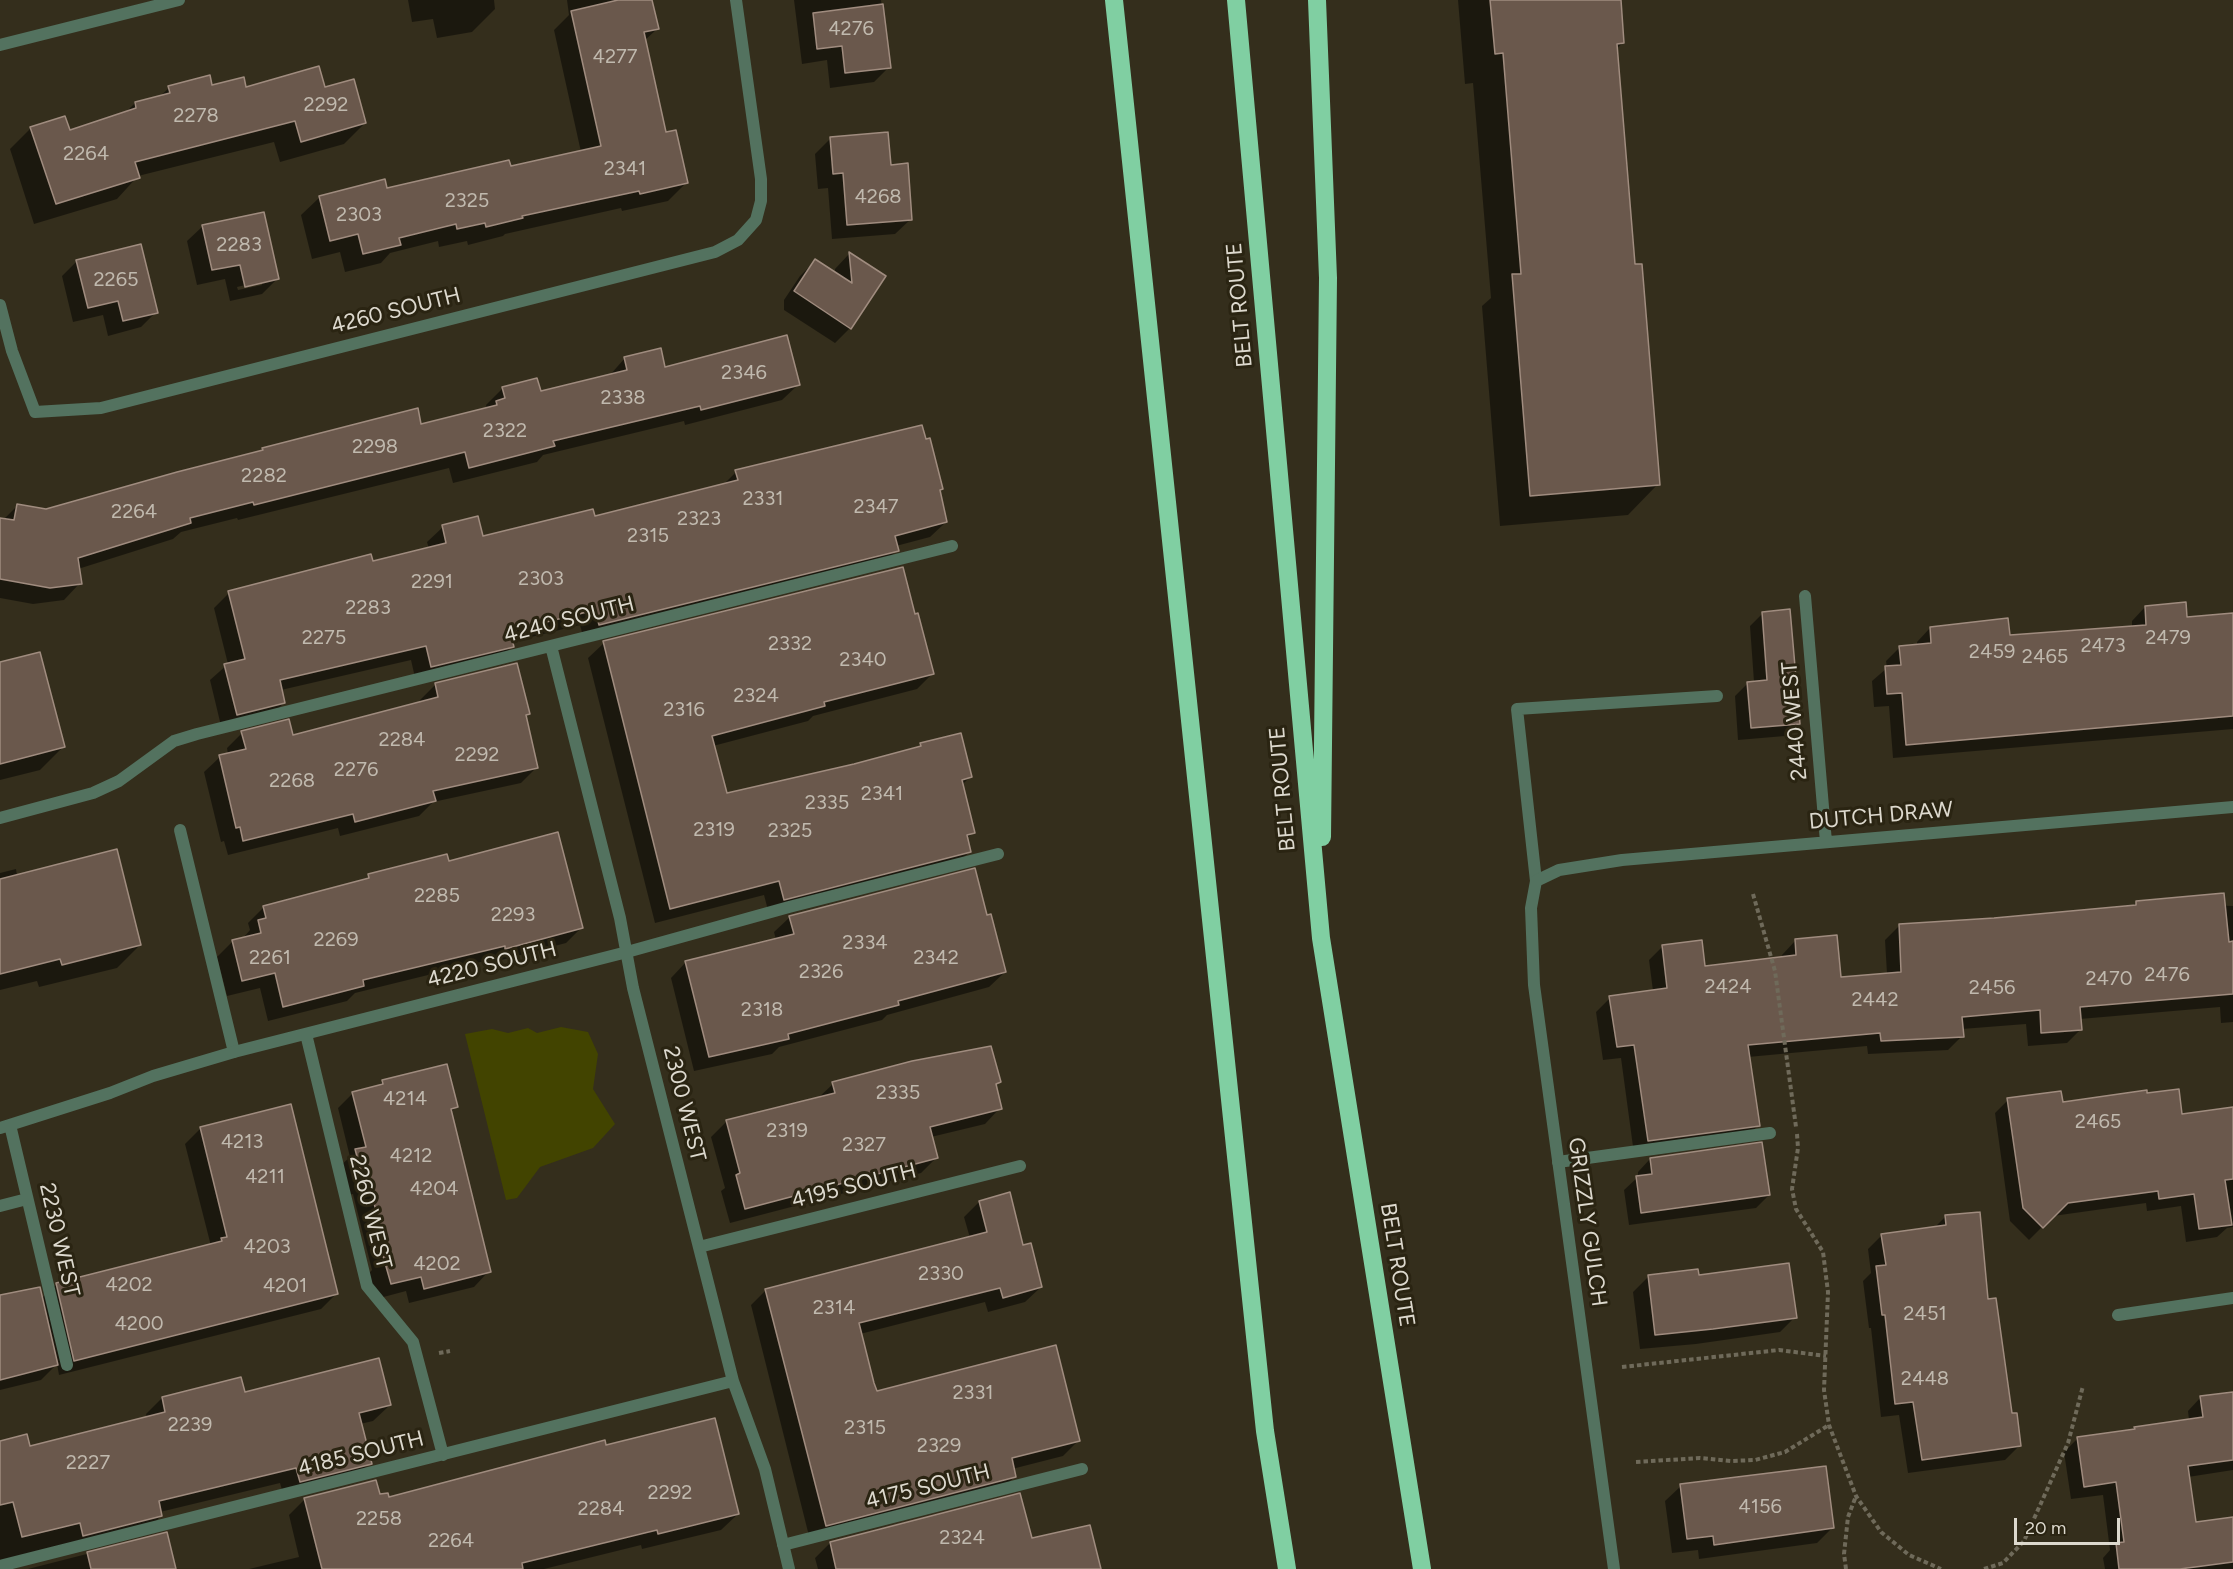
<!DOCTYPE html>
<html>
<head>
<meta charset="utf-8">
<style>
	body { margin:0 }
	#map { position:relative; width:2233px; height:1569px; overflow:hidden; background:#342e1c; font-family:Figtree,sans-serif }
	canvas { display:block }
	.scale { position:absolute; left:2014px; top:1518px; width:106px; height:27px; box-sizing:border-box; border:3px solid #ddd9ce; border-top:0; padding-left:8px; font-size:18px; line-height:21px; white-space:nowrap; color:#ddd9ce; -webkit-text-stroke:4px #2a2412; paint-order:stroke }
</style>
</head>
<body>
<div id="map">
<canvas width="2233" height="1569"></canvas>
<div class="scale">20 m</div>
</div>
<script>
const ctx = document.querySelector('canvas').getContext('2d');
ctx.lineJoin = 'round';
function fillPath(path, color) { ctx.fillStyle = color; ctx.fill(path, 'evenodd'); }
const shape = rows => new Path2D(rows.map(r => 'M' + r).join(''));
function stroke(path, color, width, dash) { ctx.strokeStyle = color; ctx.lineWidth = width; ctx.lineCap = dash ? 'butt' : 'round'; ctx.setLineDash(dash || []); ctx.stroke(path); }
function drawText(font, color, halo, rows, align = 'center') {
  ctx.font = font + ' Figtree,sans-serif'; ctx.lineWidth = 6; ctx.setLineDash([]); ctx.textBaseline = 'middle'; ctx.strokeStyle = halo; ctx.fillStyle = color; for (const [text, x, y, turn = 0] of rows) {
    ctx.save(); ctx.translate(x, y); ctx.rotate((+turn || 0) * Math.PI / 180); ctx.textAlign = isNaN(turn) ? turn : align; if (halo) ctx.strokeText(text, 0, 0); ctx.fillText(text, 0, 0); ctx.restore();
  }
}
fillPath(shape([
	[561,1027,588,1032,598,1054,593,1089,615,1124,593,1148,540,1167,517,1198,506,1200,465,1034,492,1029,508,1033,528,1028,537,1033]
]), '#424400');
fillPath(shape([
	[408,0,494,0,495,9,472,32,437,38,433,19,412,22],
	[567,0,651,0,657,29,644,41,665,134,686,183,668,201,622,211,621,208,505,234,503,236,468,245,467,241,439,247,438,241,390,253,381,263,345,272,340,252,312,259,301,215,320,197,386,190,581,152,554,30,569,15],
	[794,0,881,0,889,67,874,82,830,88,827,60,802,64],
	[1458,0,1619,0,1623,43,1616,49,1634,266,1658,484,1628,515,1500,526,1482,306,1491,298,1473,83,1465,84],
	[211,87,324,89,365,123,344,144,280,162,274,142,138,176,117,199,34,224,10,149,31,128,69,132,125,113,135,103,159,97,169,88],
	[831,138,889,167,911,219,895,234,832,239,828,188,818,189,815,154],
	[203,226,277,279,262,294,230,301,225,279,197,285,187,241],
	[262,281,262,285,238,290,237,287],
	[849,254,884,276,850,328,835,343,784,310,784,300,800,276,815,261,835,274,835,269],
	[77,261,156,312,141,327,108,336,103,315,73,322,62,276],
	[625,358,664,368,799,384,782,400,685,425,684,421,543,455,537,462,453,483,449,468,238,520,237,518,181,532,173,539,78,569,80,583,64,600,33,604,0,598,0,519,3,520,18,505,46,511,260,453,263,449,420,425,487,409,486,405,503,388,540,393,609,376],
	[736,472,938,491,946,522,930,537,896,546,897,550,882,566,584,640,580,625,511,642,512,646,497,662,416,682,411,660,281,690,284,703,268,718,222,730,210,680,228,664,214,608,229,593,372,563,429,549,427,542,443,527,482,538,594,518,723,485],
	[2145,607,2186,619,2233,615,2233,729,1893,758,1889,706,1874,707,1872,681,1887,668,1886,661,1900,647,1917,646,1917,642,1930,628,2008,637,2132,627,2132,621],
	[1763,613,1798,723,1785,736,1738,740,1735,696,1748,683,1754,682,1750,626],
	[604,643,932,674,917,689,813,716,808,721,713,746,726,795,854,766,917,749,921,745,970,777,962,785,974,832,966,839,969,852,954,867,769,914,764,895,655,923,588,658],
	[0,663,63,747,40,770,0,780],
	[435,685,528,714,525,717,537,767,521,783,433,802,419,816,340,836,338,828,228,855,224,841,221,842,204,772,220,757,228,755,227,748,242,733,292,737,421,703,420,700],
	[16,869,17,876,140,945,117,968,39,987,37,981,0,990,0,873],
	[369,876,581,928,566,943,490,963,489,960,355,993,347,1001,268,1021,260,988,227,996,217,957,233,941,244,937,250,930,248,923,264,907,363,882],
	[2136,903,2233,906,2233,1022,2221,1023,2220,1007,2080,1019,2081,1029,2067,1043,2028,1046,2026,1024,1962,1029,1962,1036,1948,1050,1868,1054,1867,1046,1748,1057,1758,1126,1744,1139,1634,1154,1621,1058,1603,1060,1596,1012,1610,998,1653,991,1649,960,1663,946,1704,968,1782,958,1782,955,1795,941,1840,978,1887,974,1885,940,1899,926,1994,920,2132,906],
	[790,917,986,917,1005,972,989,987,887,1015,882,1020,779,1047,772,1054,694,1071,671,978,686,962,776,940,774,932],
	[383,1081,456,1107,450,1113,489,1271,474,1287,409,1303,406,1291,376,1299,369,1273,372,1270,353,1194,348,1195,340,1166,350,1157,338,1108,353,1093,377,1087],
	[999,1082,995,1086,1000,1108,985,1124,931,1137,936,1158,921,1173,730,1223,721,1191,725,1188,711,1137,726,1122,818,1098,833,1084],
	[2146,1095,2181,1116,2233,1109,2233,1227,2227,1228,2217,1237,2186,1242,2181,1206,2147,1211,2146,1203,2053,1216,2029,1240,2010,1221,1995,1113,2008,1100,2062,1103],
	[201,1128,336,1294,321,1309,59,1375,57,1364,41,1380,0,1390,0,1297,41,1299,57,1284,211,1246,185,1144],
	[1650,1159,1769,1195,1756,1208,1629,1225,1624,1190,1638,1177,1638,1172],
	[979,1202,1022,1247,1041,1287,1025,1302,988,1312,985,1302,860,1334,875,1392,1079,1440,1063,1456,1012,1469,1014,1477,999,1492,810,1540,751,1305,766,1290,970,1238,964,1217],
	[1945,1217,2019,1446,2005,1460,1908,1473,1899,1415,1881,1417,1871,1328,1869,1328,1863,1281,1871,1273,1868,1249,1882,1235,1934,1228],
	[1648,1277,1698,1277,1795,1317,1780,1332,1696,1344,1640,1349,1633,1292],
	[2233,1393,2233,1470,2188,1477,2195,1524,2233,1519,2233,1569,2105,1569,2103,1558,2110,1550,2103,1495,2071,1499,2064,1452,2077,1439,2132,1431,2135,1428,2189,1420,2188,1411,2201,1397],
	[244,1394,390,1405,373,1421,360,1424,370,1463,354,1479,284,1497,280,1483,160,1512,161,1516,145,1532,0,1569,0,1442,29,1448,147,1418,146,1414,162,1398],
	[605,1447,738,1514,721,1530,642,1549,641,1545,544,1569,249,1569,299,1557,289,1515,305,1499,379,1496,388,1499],
	[1681,1486,1832,1528,1817,1543,1699,1559,1698,1550,1672,1553,1665,1501],
	[165,1534,174,1569,28,1569],
	[1031,1540,1099,1569,818,1569,815,1558,830,1543]
]), '#0007');
const building = shape([
	[618,0,652,0,659,29,644,32,666,132,676,130,688,183,640,194,639,191,522,216,523,218,486,227,485,223,457,229,456,224,399,238,401,245,363,254,358,234,330,241,319,196,385,179,387,188,509,160,511,166,601,146,571,11,618,0],
	[1490,0,1621,0,1624,43,1617,44,1635,264,1642,264,1660,485,1530,496,1512,274,1521,274,1503,53,1495,54,1490,0],
	[883,4,891,68,845,73,842,46,817,49,813,13,883,4],
	[319,66,325,87,354,79,366,123,301,142,295,121,135,162,140,178,56,204,30,127,65,116,70,130,136,108,135,102,170,93,168,86,210,75,212,85,244,77,246,87,319,66],
	[888,132,891,165,908,163,912,220,847,225,843,173,833,174,830,137,888,132],
	[264,212,279,279,245,287,240,265,212,270,202,225,264,212],
	[141,244,158,313,123,321,118,301,88,308,76,260,141,244],
	[849,252,886,276,851,329,794,291,815,259,852,283,849,252],
	[787,335,800,385,701,410,700,406,553,441,555,446,469,468,465,452,254,505,253,502,190,518,191,523,78,558,82,584,50,588,0,579,0,518,14,520,17,504,46,509,177,472,263,450,262,448,418,408,421,424,497,405,496,401,505,398,502,387,537,378,541,391,627,370,624,357,661,348,665,367,787,335],
	[922,425,926,439,930,438,943,489,940,490,947,522,895,536,899,551,599,625,595,610,510,631,514,647,431,667,426,646,280,680,285,703,237,715,224,664,245,659,228,591,371,554,373,561,446,543,442,525,478,516,483,536,593,509,595,516,738,480,735,470,922,425],
	[903,567,915,614,918,613,934,674,824,702,825,706,712,736,727,793,854,764,921,746,920,743,961,733,972,777,962,780,975,833,967,835,971,852,784,900,779,881,670,909,603,641,903,567],
	[2186,602,2187,617,2233,613,2233,716,1906,745,1902,693,1887,694,1885,666,1901,665,1899,646,1931,643,1930,627,2008,618,2010,635,2146,625,2145,606,2186,602],
	[1790,609,1800,724,1751,728,1747,682,1767,680,1762,612,1790,609],
	[40,652,65,747,0,764,0,662,40,652],
	[517,663,530,714,526,715,538,768,433,791,436,801,355,822,353,814,243,841,240,827,236,828,219,755,246,749,241,731,289,719,293,735,438,697,435,683,517,663],
	[558,832,583,928,505,949,505,946,363,980,364,986,283,1007,275,973,242,981,232,940,261,933,258,920,266,918,263,906,369,878,368,874,447,854,449,861,558,832],
	[117,849,141,945,62,965,60,959,0,974,0,879,117,849],
	[975,868,987,915,991,914,1006,972,898,1001,899,1005,788,1034,789,1039,709,1057,685,961,794,934,789,916,975,868],
	[2224,893,2229,942,2233,941,2233,994,2080,1007,2082,1030,2041,1033,2040,1010,1962,1017,1964,1037,1881,1041,1880,1033,1748,1045,1760,1126,1648,1141,1634,1045,1617,1047,1609,996,1667,988,1662,945,1702,940,1705,966,1796,955,1795,939,1837,935,1841,977,1901,972,1899,924,1994,918,2136,905,2136,901,2224,893],
	[991,1046,1001,1082,996,1084,1002,1109,930,1127,938,1158,745,1209,736,1175,740,1173,726,1120,835,1093,832,1082,912,1061,991,1046],
	[447,1064,458,1107,451,1109,491,1272,424,1289,421,1277,391,1284,383,1256,387,1255,368,1179,363,1180,355,1149,366,1147,352,1092,383,1084,382,1080,447,1064],
	[2179,1089,2182,1114,2233,1107,2233,1179,2225,1180,2232,1225,2199,1229,2194,1194,2159,1199,2158,1191,2068,1203,2043,1228,2023,1208,2007,1098,2061,1091,2063,1102,2147,1090,2147,1093,2179,1089],
	[291,1104,338,1294,74,1361,56,1283,222,1241,221,1238,227,1237,200,1127,291,1104],
	[1762,1142,1770,1195,1641,1213,1636,1176,1652,1174,1650,1158,1762,1142],
	[1010,1192,1023,1245,1031,1243,1042,1287,1003,1298,1000,1288,859,1323,874,1383,877,1391,1056,1345,1080,1441,1012,1458,1016,1477,826,1526,765,1289,987,1232,979,1201,1010,1192],
	[1980,1212,1988,1299,1996,1298,2012,1413,2017,1413,2021,1446,1922,1460,1913,1402,1895,1404,1885,1315,1882,1315,1876,1266,1886,1265,1881,1234,1946,1225,1945,1215,1980,1212],
	[1789,1263,1797,1318,1713,1329,1655,1335,1648,1275,1698,1269,1699,1275,1789,1263],
	[40,1287,58,1365,0,1380,0,1295,40,1287],
	[379,1358,391,1405,359,1413,372,1464,300,1482,296,1468,159,1501,162,1516,83,1536,80,1523,22,1537,13,1502,0,1505,0,1441,27,1434,30,1446,165,1412,162,1397,241,1377,245,1392,379,1358],
	[2233,1392,2233,1460,2188,1466,2196,1522,2233,1517,2233,1562,2180,1569,2119,1569,2116,1543,2124,1542,2116,1482,2084,1487,2077,1437,2135,1429,2134,1427,2203,1417,2200,1396,2233,1392],
	[715,1418,739,1514,658,1534,657,1530,522,1563,523,1569,322,1569,304,1498,376,1480,380,1494,388,1493,389,1497,605,1440,606,1445,715,1418],
	[1826,1466,1834,1528,1714,1545,1713,1536,1687,1539,1680,1484,1826,1466],
	[1020,1493,1032,1538,1090,1525,1101,1569,836,1569,830,1542,1020,1493],
	[167,1532,176,1569,91,1569,87,1552,167,1532]
]);
fillPath(building, '#6a584c');
stroke(building, '#a08c7f', 1.5);
stroke(shape([
	[1753,894,1775,971,1796,1127],
	[1797,1134,1798,1148,1792,1189,1796,1209,1823,1252,1828,1292,1824,1390,1829,1425,1856,1496,1881,1532,1909,1555,1941,1569],
	[439,1353,450,1351],
	[1622,1367,1779,1350,1826,1356],
	[1636,1462,1700,1458,1731,1461,1755,1460,1785,1452,1829,1425],
	[1846,1569,1844,1554,1848,1517,1856,1496],
	[1984,1569,2003,1563,2024,1541,2068,1443,2083,1386]
]), '#6f6a5a', 4, [4.5, 3]);
stroke(shape([
	[180,830,234,1052],
	[1536,881,1517,709,1717,696],
	[1558,1162,1770,1133]
]), '#53725f', 12);
stroke(shape([
	[0,45,179,0],
	[0,305,12,351,35,412,101,408,715,252,738,240,756,220,761,201,761,179,736,0],
	[1805,596,1826,842],
	[551,646,620,918,633,988,733,1381,765,1469,789,1569],
	[0,818,93,793,119,781,174,741,197,734,952,546],
	[306,1034,367,1286,413,1342,443,1455],
	[10,1125,67,1365],
	[0,1128,110,1093,153,1076,234,1052,627,952,789,907,998,854],
	[0,1206,27,1199],
	[699,1247,1020,1166],
	[2118,1315,2233,1298],
	[783,1545,1082,1469],
	[0,1566,733,1381],
	[1614,1569,1534,985,1531,908,1536,881,1559,870,1622,860,2233,807]
]), '#53725f', 12);
stroke(shape([
	[1114,0,1265,1431,1287,1569],
	[1236,0,1321,938,1422,1569],
	[1317,0,1328,278,1322,837]
]), '#80cfa2', 18);
drawText('20px', '#c0b9ae', null, [
	["4276",851,29],
	["4277",615,57],
	["2292",326,105],
	["2278",196,116],
	["2264",86,154],
	["2341",625,169],
	["4268",878,197],
	["2325",467,201],
	["2303",359,215],
	["2283",239,245],
	["2265",116,280],
	["2346",744,373],
	["2338",623,398],
	["2322",505,431],
	["2298",375,447],
	["2282",264,476],
	["2331",763,499],
	["2347",876,507],
	["2264",134,512],
	["2323",699,519],
	["2315",648,536],
	["2303",541,579],
	["2291",432,582],
	["2283",368,608],
	["2275",324,638],
	["2479",2168,638],
	["2332",790,644],
	["2473",2103,646],
	["2459",1992,652],
	["2465",2045,657],
	["2340",863,660],
	["2324",756,696],
	["2316",684,710],
	["2284",402,740],
	["2292",477,755],
	["2276",356,770],
	["2268",292,781],
	["2341",882,794],
	["2335",827,803],
	["2319",714,830],
	["2325",790,831],
	["2285",437,896],
	["2293",513,915],
	["2269",336,940],
	["2334",865,943],
	["2261",270,958],
	["2342",936,958],
	["2326",821,972],
	["2476",2167,975],
	["2470",2109,979],
	["2424",1728,987],
	["2456",1992,988],
	["2442",1875,1000],
	["2318",762,1010],
	["2335",898,1093],
	["4214",405,1099],
	["2465",2098,1122],
	["2319",787,1131],
	["4213",242,1142],
	["2327",864,1145],
	["4212",411,1156],
	["4211",265,1177],
	["4204",434,1189],
	["4203",267,1247],
	["4202",437,1264],
	["2330",941,1274],
	["4202",129,1285],
	["4201",285,1286],
	["2314",834,1308],
	["2451",1925,1314],
	["4200",139,1324],
	["2448",1925,1379],
	["2331",973,1393],
	["2239",190,1425],
	["2315",865,1428],
	["2329",939,1446],
	["2227",88,1463],
	["2292",670,1493],
	["4156",1760,1507],
	["2284",601,1509],
	["2258",379,1519],
	["2324",962,1538],
	["2264",451,1541]
]);
drawText('22px', '#ddd9ce', '#2a2412', [
	["BELT ROUTE",1240,305,-95],
	["4260 SOUTH",396,311,-14],
	["4240 SOUTH",569,620,-14],
	["2440 WEST",1795,721,-95],
	["BELT ROUTE",1283,789,-95],
	["DUTCH DRAW",1881,816,-5],
	["4220 SOUTH",492,965,-14],
	["2300 WEST",684,1104,76],
	["4195 SOUTH",854,1186,-14],
	["2260 WEST",370,1212,76],
	["GRIZZLY GULCH",1587,1222,82],
	["2230 WEST",59,1240,77],
	["BELT ROUTE",1397,1265,81],
	["4185 SOUTH",361,1454,-14],
	["4175 SOUTH",928,1487,-14]
]);
</script>
</body>
</html>
